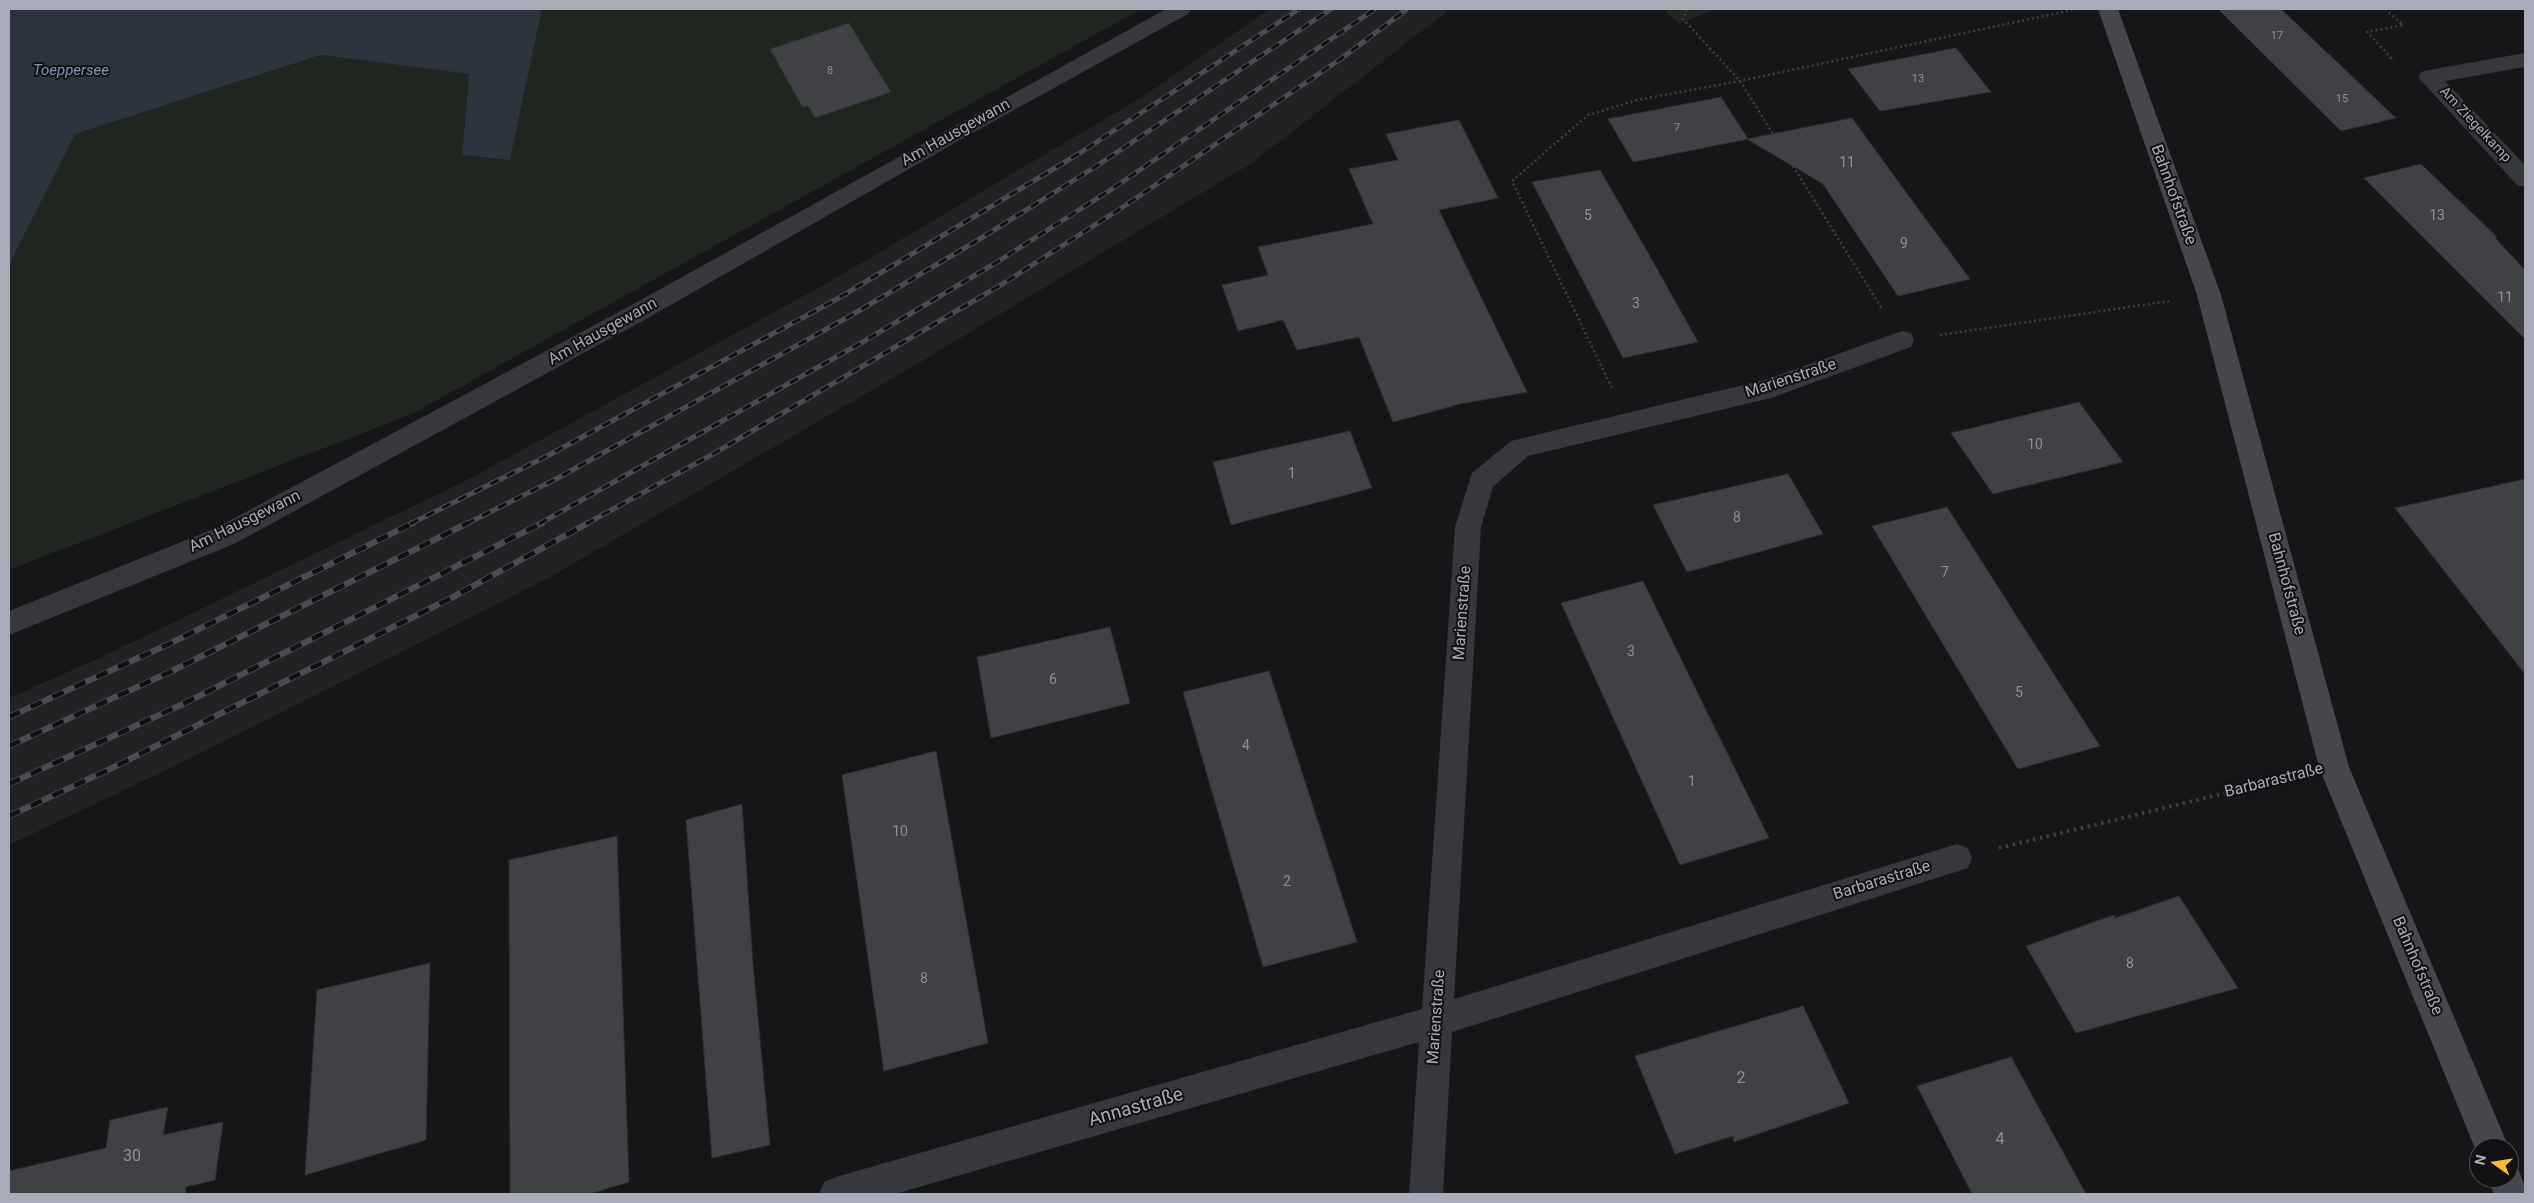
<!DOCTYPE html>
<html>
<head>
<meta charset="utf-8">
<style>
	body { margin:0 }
	#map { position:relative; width:2534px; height:1203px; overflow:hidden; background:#161618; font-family:Roboto,sans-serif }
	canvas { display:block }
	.frame { position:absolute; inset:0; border:10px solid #a8acb8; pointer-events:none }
	.north { position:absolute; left:2469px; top:1138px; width:50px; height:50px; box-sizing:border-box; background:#111113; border:1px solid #4d4f55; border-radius:50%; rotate:283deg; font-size:14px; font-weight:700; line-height:20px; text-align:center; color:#a8acb8 }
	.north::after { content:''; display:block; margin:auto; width:18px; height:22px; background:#f6ba30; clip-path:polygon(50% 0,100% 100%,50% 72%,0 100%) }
</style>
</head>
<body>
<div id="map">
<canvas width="2534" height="1203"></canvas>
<div class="frame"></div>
<div class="north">N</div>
</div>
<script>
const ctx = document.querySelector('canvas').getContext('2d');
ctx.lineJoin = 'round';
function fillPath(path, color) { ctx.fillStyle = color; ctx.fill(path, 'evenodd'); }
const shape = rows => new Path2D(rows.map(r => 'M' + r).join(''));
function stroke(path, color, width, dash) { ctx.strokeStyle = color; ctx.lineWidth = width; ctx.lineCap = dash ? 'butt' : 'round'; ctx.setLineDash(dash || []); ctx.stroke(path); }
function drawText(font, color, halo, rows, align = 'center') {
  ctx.font = font + ' Roboto,sans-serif'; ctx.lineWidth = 4; ctx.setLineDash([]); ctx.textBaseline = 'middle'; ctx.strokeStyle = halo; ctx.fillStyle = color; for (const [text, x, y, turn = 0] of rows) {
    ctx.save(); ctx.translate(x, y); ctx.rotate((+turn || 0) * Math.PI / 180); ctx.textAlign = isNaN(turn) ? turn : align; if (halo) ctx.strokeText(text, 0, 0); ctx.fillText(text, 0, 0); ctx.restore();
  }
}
fillPath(shape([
	[1270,9,1450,9,1252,163,929,357,545,580,162,772,9,845,9,698,104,656,471,478,831,281,1142,97]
]), '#222225');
fillPath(shape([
	[542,9,1141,9,412,414,9,570,9,265,74,134,322,55,469,74,462,154,510,159],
	[1663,9,1715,9,1679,24]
]), '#1e261f');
fillPath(shape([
	[9,9,542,9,510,160,462,155,469,74,321,55,75,134,9,265]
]), '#2c353d');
const building = shape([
	[2218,9,2281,9,2396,118,2341,131,2218,9],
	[849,23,891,92,815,118,808,106,803,108,770,49,849,23],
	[1956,48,1991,92,1880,111,1848,69,1956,48],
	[1721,97,1748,139,1633,162,1608,119,1721,97],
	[1852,118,1908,195,1970,279,1898,296,1823,184,1747,139,1852,118],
	[1459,120,1498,198,1439,210,1527,392,1460,404,1393,422,1359,337,1297,350,1283,320,1238,331,1222,285,1268,275,1258,247,1373,224,1349,169,1398,160,1386,134,1459,120],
	[2421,164,2497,237,2495,238,2525,270,2525,339,2364,178,2421,164],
	[1600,170,1647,251,1698,342,1623,358,1532,182,1600,170],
	[2079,402,2123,462,1993,494,1951,433,2079,402],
	[1350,431,1372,488,1231,525,1213,462,1350,431],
	[1788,474,1823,534,1687,572,1653,505,1788,474],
	[2525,479,2525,674,2395,508,2525,479],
	[1947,507,2019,620,2100,746,2018,769,1872,526,1947,507],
	[1643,581,1702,702,1769,838,1680,865,1561,603,1643,581],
	[1110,627,1130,703,991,738,977,657,1110,627],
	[1269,671,1357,942,1263,967,1183,692,1269,671],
	[936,751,988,1043,884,1071,842,775,936,751],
	[742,804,753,965,770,1145,712,1158,686,820,742,804],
	[617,836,629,1182,589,1194,510,1194,509,860,617,836],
	[2179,896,2238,988,2076,1033,2026,946,2114,915,2115,918,2179,896],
	[430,963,426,1140,305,1175,317,990,430,963],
	[1803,1006,1849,1103,1734,1142,1733,1136,1675,1154,1635,1056,1803,1006],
	[2011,1057,2086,1194,1972,1194,1917,1086,2011,1057],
	[168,1107,163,1135,223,1122,215,1180,186,1187,185,1194,9,1194,9,1171,106,1148,110,1120,168,1107]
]);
fillPath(building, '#404145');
stroke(building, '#303034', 1);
stroke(shape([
	[1687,9,1683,19,1740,81,1882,309],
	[2385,9,2403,25,2367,32,2394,61],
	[1940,335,2169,301],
	[1612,388,1512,181,1588,115,1637,100,1740,81,2072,10]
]), '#3d3f44', 2.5, [2, 3]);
stroke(shape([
	[1999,848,2292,777]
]), '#3d3f44', 4, [2.5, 4.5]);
fillPath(shape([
	[1166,9,1191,9,1188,14,967,136,646,319,234,544,9,635,9,611,216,528,628,307,1166,9],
	[2525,53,2525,67,2445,81,2525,165,2525,187,2517,185,2418,77,2421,72,2429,70,2525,53],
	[1902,331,1911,333,1914,340,1911,347,1771,398,1528,456,1493,487,1481,527,1454,999,1957,844,1968,848,1972,858,1968,868,1452,1032,1443,1194,1409,1194,1419,1042,895,1194,819,1194,824,1182,836,1177,1422,1009,1455,527,1472,473,1511,441,1768,379,1902,331]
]), '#37383d');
fillPath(shape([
	[2098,9,2118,9,2221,295,2349,767,2509,1148,2479,1148,2479,1158,2319,767,2197,295,2098,9],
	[2509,1163,2517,1166,2525,1186,2525,1194,2494,1194,2488,1178,2509,1178,2509,1163]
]), '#45474d');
const railFar1 = shape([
	[410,524,549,455,837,299,1080,153,1299,9],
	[466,524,556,479,850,316,978,240,1095,167,1331,9],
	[539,524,861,343,994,264,1112,189,1375,9],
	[586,524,713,454,1004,283,1126,205,1342,58,1407,9]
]);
const rail = shape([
	[9,717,171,643,413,523],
	[9,746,172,671,468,523],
	[9,784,183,704,542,523],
	[9,816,108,770,453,597,588,523]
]);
stroke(railFar1, '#4a4c52', 5);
stroke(rail, '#4a4c52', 6);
stroke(railFar1, '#111113', 3, [9]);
stroke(rail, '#111113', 4.5, [12]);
drawText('11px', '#8e919b', null, [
	["17",2277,36],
	["8",830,71],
	["13",1918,79],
	["15",2342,99],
	["7",1677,128]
]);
drawText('14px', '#a8acb8', '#111113', [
	["Am Ziegelkamp",2475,125,47]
]);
drawText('14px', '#8e919b', null, [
	["11",1847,163],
	["5",1588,216],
	["13",2437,216],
	["9",1904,244],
	["11",2505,298],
	["3",1636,304],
	["10",2035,445],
	["1",1292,474],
	["8",1737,518],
	["7",1945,573],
	["3",1631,652],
	["6",1053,680],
	["5",2019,693],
	["4",1246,746],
	["1",1692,782],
	["10",900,832],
	["2",1287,882],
	["8",2130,964],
	["8",924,979]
]);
drawText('italic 15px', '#7e99b4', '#111113', [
	["Toeppersee",71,71]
]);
drawText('16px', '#a8acb8', '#111113', [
	["Am Hausgewann",956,133,-29],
	["Bahnhofstraße",2173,195,70],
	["Am Hausgewann",603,332,-29],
	["Marienstraße",1791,379,-18],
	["Am Hausgewann",245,522,-26],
	["Bahnhofstraße",2286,584,75],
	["Marienstraße",1463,613,-86],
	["Barbarastraße",2274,781,-14],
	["Barbarastraße",1882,881,-17],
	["Bahnhofstraße",2417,966,67],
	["Marienstraße",1437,1017,-86]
]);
drawText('16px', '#8e919b', null, [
	["2",1741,1079],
	["4",2000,1140],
	["30",132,1157]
]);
drawText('19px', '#a8acb8', '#111113', [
	["Annastraße",1136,1108,-16]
]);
</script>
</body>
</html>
